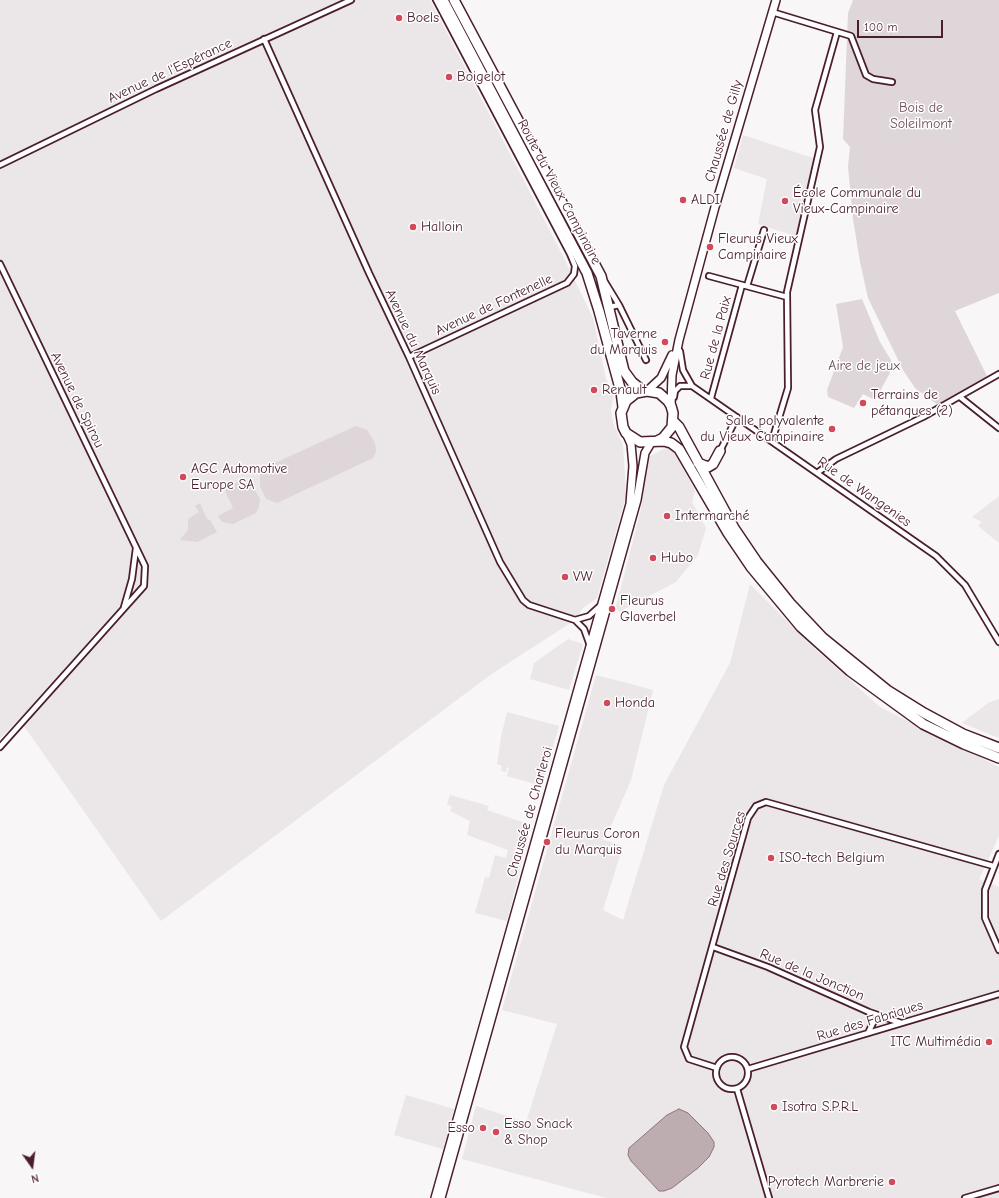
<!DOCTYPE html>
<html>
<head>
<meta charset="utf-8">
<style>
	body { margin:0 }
	#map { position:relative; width:999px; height:1198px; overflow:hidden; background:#f8f6f7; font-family:"Comic Neue",sans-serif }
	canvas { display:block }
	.north { position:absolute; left:12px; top:1146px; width:40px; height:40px; -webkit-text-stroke:3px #fff; paint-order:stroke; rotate:166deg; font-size:11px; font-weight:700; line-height:16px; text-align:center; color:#4a1f2b }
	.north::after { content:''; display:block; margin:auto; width:14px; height:18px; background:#4a1f2b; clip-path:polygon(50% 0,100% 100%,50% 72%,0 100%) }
	.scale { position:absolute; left:857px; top:20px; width:86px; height:18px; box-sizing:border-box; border:2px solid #4a1f2b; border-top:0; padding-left:5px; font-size:12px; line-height:14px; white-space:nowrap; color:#4a1f2b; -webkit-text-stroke:3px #fff; paint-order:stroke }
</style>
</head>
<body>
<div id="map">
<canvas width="999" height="1198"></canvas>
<div class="north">N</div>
<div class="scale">100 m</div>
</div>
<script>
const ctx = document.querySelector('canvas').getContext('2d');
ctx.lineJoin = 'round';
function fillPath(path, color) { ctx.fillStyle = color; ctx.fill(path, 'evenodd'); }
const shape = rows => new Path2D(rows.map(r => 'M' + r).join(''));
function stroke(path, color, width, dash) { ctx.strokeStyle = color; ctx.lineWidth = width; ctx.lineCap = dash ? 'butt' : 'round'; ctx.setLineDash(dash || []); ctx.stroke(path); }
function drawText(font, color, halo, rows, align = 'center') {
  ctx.font = font + ' "Comic Neue",sans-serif'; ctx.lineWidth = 3; ctx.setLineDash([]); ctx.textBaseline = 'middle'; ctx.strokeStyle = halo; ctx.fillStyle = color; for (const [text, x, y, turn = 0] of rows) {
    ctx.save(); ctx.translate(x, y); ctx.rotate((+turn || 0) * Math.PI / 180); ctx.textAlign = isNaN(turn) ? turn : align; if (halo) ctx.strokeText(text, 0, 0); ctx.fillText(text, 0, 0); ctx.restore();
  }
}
fillPath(shape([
	[0,0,430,0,562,254,593,318,606,379,614,394,611,409,613,423,623,445,626,496,597,598,583,608,575,620,493,673,161,921,19,719,0,739],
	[743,135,816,159,798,237,758,224,767,179,734,168],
	[670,446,695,490,692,502,706,528,698,555,676,582,619,612,616,607,641,509,648,457],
	[999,496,999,543,978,526,982,522,972,517],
	[750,584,815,649,880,707,999,767,999,836,979,879,999,887,999,1198,606,1198,462,1159,476,1106,526,1122,557,1024,502,1010,596,675,653,690,631,780,611,826,602,839,623,846,603,910,623,920,664,785,730,663],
	[568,639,583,644,569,690,530,679,534,663],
	[999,699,999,738,962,723,988,703],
	[507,712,559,726,542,786,507,776,509,768,507,767,506,772,501,771,502,766,497,764,501,737],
	[450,795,489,806,487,810,531,825,507,921,475,913,485,877,489,878,495,855,506,858,508,850,467,835,470,821,450,811,452,807,447,804],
	[406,1095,454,1109,443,1149,394,1135]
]), '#ebe6e8');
fillPath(shape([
	[853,0,999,0,999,293,955,311,987,376,939,406,915,388,903,370,868,298,860,262,853,219,848,167,850,147,843,139,848,13],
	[862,299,880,342,892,362,890,373,875,400,863,394,854,408,828,397,827,390,843,347,836,304],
	[356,426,367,430,375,443,376,451,373,458,277,503,266,499,260,486,260,474,264,468],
	[241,480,253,487,260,499,259,507,256,513,233,524,222,522,218,516,233,508,224,489],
	[200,503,207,519,210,520,217,532,197,542,180,540,188,530,188,519,199,512,195,506]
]), '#ded6d9');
const water = shape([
	[679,1109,688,1113,708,1133,714,1142,714,1147,709,1157,698,1168,672,1188,664,1191,659,1191,631,1161,628,1155,629,1148,667,1115,679,1109]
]);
fillPath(water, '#bdadb0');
stroke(water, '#8f747b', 1);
const street = shape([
	[772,12,851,36,866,75,873,79,892,82],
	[264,39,369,273,409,357,500,562,523,600,529,605,575,620,584,629,589,643],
	[0,165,156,89,351,0],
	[0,264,145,566,144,586,0,747],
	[709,276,787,297],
	[605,282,619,305,610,307],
	[747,286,764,230],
	[619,305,646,360],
	[678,350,680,351,683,370,692,386,936,556,965,585,999,642],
	[409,357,567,283,574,274,575,266,570,254,436,0],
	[674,397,675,391,680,386,692,386],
	[960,397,999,428],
	[711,398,742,285],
	[772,441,788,388,787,292,820,147,815,110,837,32],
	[720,451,737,417],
	[817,473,836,459,923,417,999,374],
	[124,607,132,579,136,548],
	[575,620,589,616,600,606],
	[999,854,985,890,985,918,999,950],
	[713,947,768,967,869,1012,901,1023],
	[868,1033,873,1023,869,1012],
	'716 1073a16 16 0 1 1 32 0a16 16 0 1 1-32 0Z',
	[717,1068,689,1059,684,1047,748,818,756,806,766,802,993,866],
	[748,1069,999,994],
	[737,1089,769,1198],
	[965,1198,999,1188]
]);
const primary = shape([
	[647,391,661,378,672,355],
	[671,406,672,375,679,340,715,207,776,0],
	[435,1198,630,504,633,466,631,444,626,433],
	[441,1198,637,500,645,453,651,443]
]);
const highway = shape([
	[443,0,587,273,599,311,621,392,623,407],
	[454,0,601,276,624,371,632,382,643,391],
	[673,421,679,427,734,528,757,562,790,603,823,638,887,690,924,713,963,734,999,748],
	[657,441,663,438,672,427,673,413,671,406,668,401,659,393,647,391,636,393,626,401,621,413,623,427,626,433,640,442,664,441,671,443,679,449,728,533,751,567,801,627,850,671,923,724,964,744,999,758],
	[698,463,708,467,713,464,720,451]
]);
stroke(street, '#4a1f2b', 8);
stroke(primary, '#4a1f2b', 10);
stroke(highway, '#4a1f2b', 12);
stroke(street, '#fff', 4.5);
stroke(primary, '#fff', 7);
stroke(highway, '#fff', 9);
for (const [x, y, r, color] of [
	[399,18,4,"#d1495b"],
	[449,77,4,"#d1495b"],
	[683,200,4,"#d1495b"],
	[785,201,4,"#d1495b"],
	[413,227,4,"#d1495b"],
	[710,247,4,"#d1495b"],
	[665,342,4,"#d1495b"],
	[594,390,4,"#d1495b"],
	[863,403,4,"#d1495b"],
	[832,429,4,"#d1495b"],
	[183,477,4,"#d1495b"],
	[667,516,4,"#d1495b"],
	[653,558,4,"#d1495b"],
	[565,577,4,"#d1495b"],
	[612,609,4,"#d1495b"],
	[607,703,4,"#d1495b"],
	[547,842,4,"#d1495b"],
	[771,858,4,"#d1495b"],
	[989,1042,4,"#d1495b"],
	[774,1107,4,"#d1495b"],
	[483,1128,4,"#d1495b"],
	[496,1132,4,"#d1495b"],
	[892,1182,4,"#d1495b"]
]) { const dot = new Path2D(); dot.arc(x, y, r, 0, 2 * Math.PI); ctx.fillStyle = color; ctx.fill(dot); stroke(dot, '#fff', 1.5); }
drawText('14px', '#4a1f2b', '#fff', [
	["Boels",407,18],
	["Boigelot",457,77],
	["École Communale du",793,193],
	["Vieux-Campinaire",793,209],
	["ALDI",691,200],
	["Halloin",421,227],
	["Fleurus Vieux",718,239],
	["Campinaire",718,255],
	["Taverne",657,334,"right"],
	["du Marquis",657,350,"right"],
	["Renault",602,390],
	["Terrains de",871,395],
	["pétanques (2)",871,411],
	["Salle polyvalente",824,421,"right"],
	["du Vieux Campinaire",824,437,"right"],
	["AGC Automotive",191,469],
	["Europe SA",191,485],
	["Intermarché",675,516],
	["Hubo",661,558],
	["VW",573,577],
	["Fleurus",620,601],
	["Glaverbel",620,617],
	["Honda",615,703],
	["Fleurus Coron",555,834],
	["du Marquis",555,850],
	["ISO-tech Belgium",779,858],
	["ITC Multimédia",981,1042,"right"],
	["Isotra S.P.R.L",782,1107],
	["Esso Snack",504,1124],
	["& Shop",504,1140],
	["Esso",475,1128,"right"],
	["Pyrotech Marbrerie",884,1182,"right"]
], 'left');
drawText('14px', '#4a1f2b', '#fff', [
	["Avenue de l'Espérance",170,71,-25],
	["Chaussée de Gilly",724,131,-74],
	["Route du Vieux Campinaire",559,192,62],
	["Avenue de Fontenelle",494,305,-25],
	["Rue de la Paix",716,338,-75],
	["Avenue du Marquis",413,342,65],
	["Avenue de Spirou",77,400,64],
	["Rue de Wangenies",864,492,35],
	["Chaussée de Charleroi",530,812,-74],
	["Rue des Sources",727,859,-73],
	["Rue de la Jonction",812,975,23],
	["Rue des Fabriques",870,1021,-17]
]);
drawText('14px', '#6f4d56', '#fff', [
	["Bois de",921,108],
	["Soleilmont",921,124],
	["Aire de jeux",864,366]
]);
</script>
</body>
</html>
